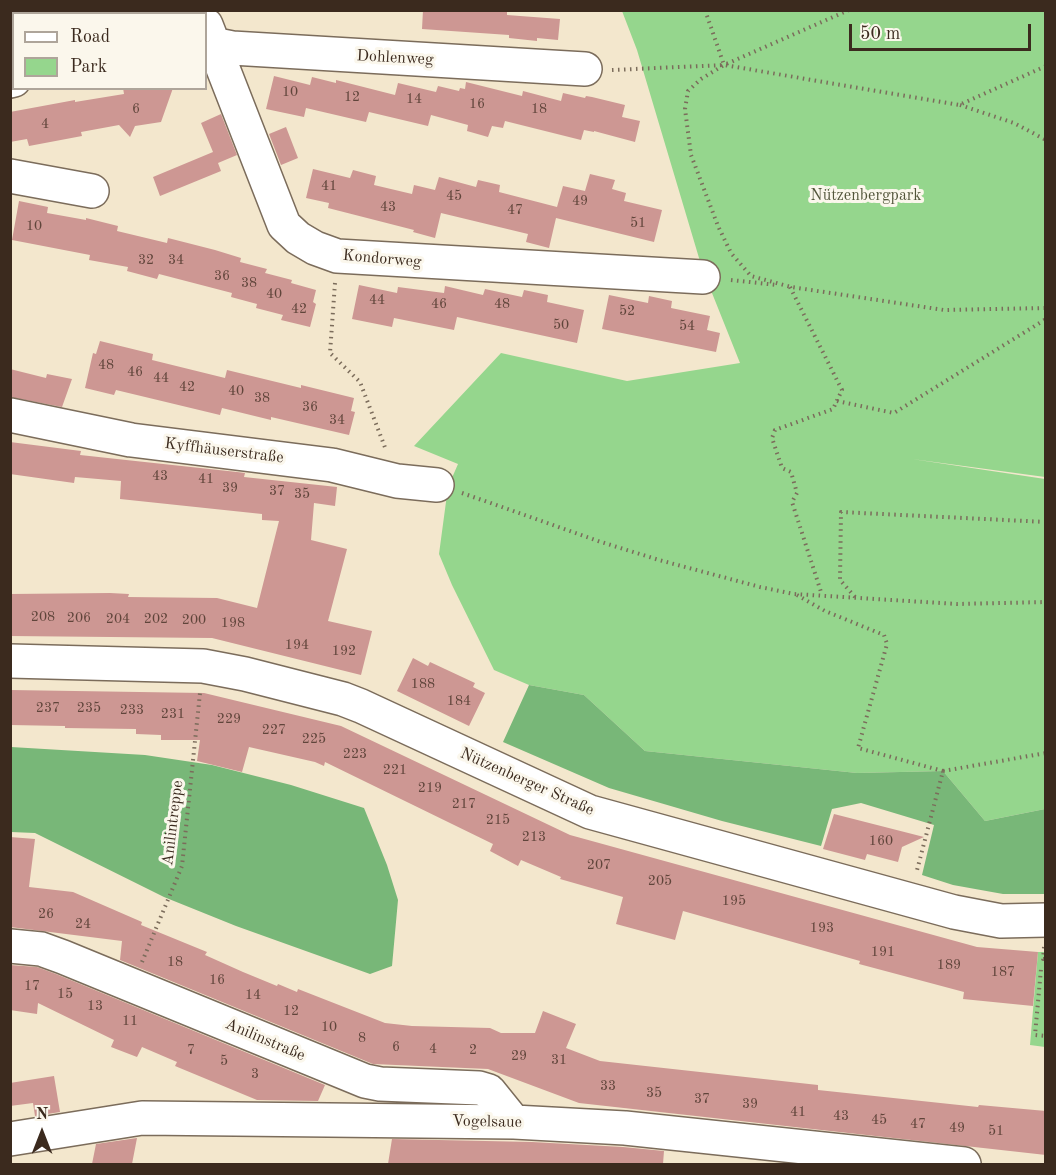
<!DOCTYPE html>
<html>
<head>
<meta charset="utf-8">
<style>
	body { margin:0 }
	#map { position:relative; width:1056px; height:1175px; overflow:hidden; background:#f3e7cd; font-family:"Old Standard TT",serif }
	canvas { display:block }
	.frame { position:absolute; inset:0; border:12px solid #3b2a1e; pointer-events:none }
	.legend { position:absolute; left:12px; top:12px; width:195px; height:78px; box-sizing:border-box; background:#fbf7ec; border:2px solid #aea59a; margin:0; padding:8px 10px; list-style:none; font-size:18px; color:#3b2a1e }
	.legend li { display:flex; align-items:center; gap:12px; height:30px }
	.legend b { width:30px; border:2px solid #aea59a }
	.north { position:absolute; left:12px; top:1103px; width:60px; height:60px; -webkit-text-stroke:4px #fbf7ec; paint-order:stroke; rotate:0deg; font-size:16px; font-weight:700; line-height:24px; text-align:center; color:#3b2a1e }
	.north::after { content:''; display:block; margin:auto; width:21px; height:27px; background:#3b2a1e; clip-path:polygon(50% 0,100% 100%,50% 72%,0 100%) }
	.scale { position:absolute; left:849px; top:24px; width:182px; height:27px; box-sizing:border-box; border:3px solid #3b2a1e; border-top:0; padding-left:8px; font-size:18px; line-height:21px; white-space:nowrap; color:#3b2a1e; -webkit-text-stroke:4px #fbf7ec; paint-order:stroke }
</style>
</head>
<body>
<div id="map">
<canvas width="1056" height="1175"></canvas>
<div class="frame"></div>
<ul class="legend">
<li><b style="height:8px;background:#fff"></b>Road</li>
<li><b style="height:16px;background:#95d68d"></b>Park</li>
</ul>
<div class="north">N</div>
<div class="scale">50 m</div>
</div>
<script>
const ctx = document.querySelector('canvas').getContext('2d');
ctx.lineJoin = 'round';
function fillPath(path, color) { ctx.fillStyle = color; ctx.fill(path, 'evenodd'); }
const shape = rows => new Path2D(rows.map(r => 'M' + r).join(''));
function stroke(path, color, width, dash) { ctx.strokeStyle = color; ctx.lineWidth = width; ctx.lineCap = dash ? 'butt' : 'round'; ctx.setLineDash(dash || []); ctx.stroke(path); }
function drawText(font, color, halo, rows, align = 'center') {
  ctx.font = font + ' "Old Standard TT",serif'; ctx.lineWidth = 6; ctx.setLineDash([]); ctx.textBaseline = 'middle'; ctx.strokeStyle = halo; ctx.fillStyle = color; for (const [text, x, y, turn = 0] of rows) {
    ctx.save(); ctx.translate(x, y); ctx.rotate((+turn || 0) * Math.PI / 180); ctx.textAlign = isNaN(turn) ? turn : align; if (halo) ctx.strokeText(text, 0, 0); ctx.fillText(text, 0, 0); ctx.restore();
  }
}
fillPath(shape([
	[622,11,1045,11,1045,477,912,459,1045,479,1045,809,985,821,943,771,857,773,645,751,584,695,529,685,494,670,452,585,439,554,448,487,458,464,414,446,501,353,627,381,740,363,702,268,637,50],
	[1038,952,1045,952,1045,1047,1030,1045]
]), '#95d68d');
fillPath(shape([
	[529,685,584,695,645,751,857,773,943,771,985,821,1045,809,1045,894,1003,894,953,885,922,875,934,825,861,803,832,809,821,846,722,821,609,788,503,742],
	[11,747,145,755,212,765,291,785,364,808,387,865,398,900,392,966,370,974,236,926,164,897,35,833,11,832]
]), '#78b778');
fillPath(shape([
	[423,10,507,10,507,15,560,19,558,40,537,38,537,41,509,38,509,35,422,29],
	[274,76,310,85,312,77,336,83,336,80,395,95,398,83,436,92,438,86,459,91,460,88,465,89,466,82,522,96,523,91,561,101,563,93,585,98,586,96,592,97,625,105,622,117,640,121,635,142,594,131,594,132,584,130,581,140,505,121,503,128,492,126,488,137,467,131,468,125,431,115,428,126,369,112,366,122,306,108,304,117,266,109],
	[123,88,173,88,161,122,135,126,130,137,119,125,81,132,82,136,29,146,27,139,10,142,10,112,75,100,75,102,124,94],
	[221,114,237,155,218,163,221,171,160,196,153,177,213,152,201,123],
	[286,127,298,158,281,165,269,134],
	[313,169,350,178,353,170,376,176,374,185,412,194,414,185,435,190,439,177,476,187,478,180,500,185,499,192,557,207,563,186,585,191,590,174,615,180,612,189,626,193,624,201,662,210,654,242,556,218,549,248,526,242,528,234,441,213,435,238,413,232,414,230,328,208,329,203,306,198],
	[19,201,48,207,47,213,86,220,86,218,118,226,117,231,167,243,168,238,215,250,241,258,240,262,267,269,265,273,292,280,291,283,316,290,313,302,316,304,310,327,281,320,283,315,256,308,257,304,231,297,232,293,159,274,157,279,127,271,128,267,89,260,90,255,12,240],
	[359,285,397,293,398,287,444,293,445,286,483,295,485,289,522,297,524,290,548,295,547,302,584,310,577,343,457,317,454,330,394,318,392,327,352,319],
	[609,295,648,303,649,296,672,301,671,308,710,316,707,330,720,333,716,352,602,329],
	[100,341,153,354,152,360,225,378,227,370,301,388,301,385,354,398,351,411,355,412,349,435,271,417,271,420,222,408,220,415,116,390,114,395,85,388,93,353,96,354],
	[10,369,46,378,47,374,72,379,62,407,10,397],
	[10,442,81,451,80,455,237,472,245,473,244,477,337,487,335,506,314,503,311,540,347,549,328,621,372,631,361,675,212,638,10,636,10,594,110,593,129,594,128,597,217,598,257,608,279,521,262,520,262,514,120,499,121,481,75,477,74,483,10,474],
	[413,658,428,666,430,662,475,683,473,687,485,693,469,726,397,691],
	[10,690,204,693,341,726,570,835,977,947,1038,952,1033,1006,963,999,964,992,859,964,860,961,683,911,675,940,616,924,623,897,560,879,561,877,521,860,518,866,490,851,493,844,325,762,324,766,315,762,249,747,242,772,197,761,200,740,161,740,161,735,136,734,136,729,65,728,65,726,10,725],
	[834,814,924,837,902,847,898,862,867,854,865,860,823,849],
	[10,837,35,839,29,887,73,892,142,922,141,925,207,952,205,955,243,972,277,986,278,984,297,992,298,989,385,1023,412,1026,490,1028,501,1033,535,1033,543,1011,576,1024,566,1048,600,1061,818,1085,818,1090,978,1107,979,1105,1046,1111,1046,1155,579,1103,488,1069,373,1064,120,960,122,941,10,927],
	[10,965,37,967,56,974,325,1085,318,1101,257,1100,175,1066,177,1062,142,1047,137,1057,111,1047,114,1040,38,1003,37,1014,10,1010],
	[54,1076,60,1112,35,1116,33,1103,10,1106,10,1083],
	[137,1138,132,1164,92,1164,96,1144],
	[392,1139,532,1142,623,1147,664,1151,663,1164,388,1164]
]), '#cd9793');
const minor = shape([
	[206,25,284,225,298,238,315,248,337,256,703,277],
	[206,45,212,44,232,48,585,69],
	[10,81,14,80],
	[10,176,92,191],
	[10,415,131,440,332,465,397,481,437,485],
	[10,661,203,666,245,674,343,699,361,706,590,812,954,912,1001,921,1046,920],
	[10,946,41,949,63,957,365,1081,380,1084,479,1088,489,1091,514,1122],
	[10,1139,142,1118,514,1122,625,1128,964,1164]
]);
stroke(minor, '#7b6c5b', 36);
stroke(shape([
	[705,10,724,65],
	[849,10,724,65,701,79,688,91,685,109,691,155,718,226,731,253,751,276,791,287,944,310,1046,308],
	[612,70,724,65,959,105,1046,66],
	[960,105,1014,123,1046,140],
	[731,280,777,285],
	[335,283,330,353,360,382,386,450],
	[790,287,842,390,833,409,775,430,772,438,782,468,791,472,797,493,792,502,822,595],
	[837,401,894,413,1046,319],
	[462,493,598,541,659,560,760,587,794,594,957,604,1046,602],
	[797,595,825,611,884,635,887,644,858,748,943,771,916,874],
	[855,597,840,580,841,512,1046,522],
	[943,771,1046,753],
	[1044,947,1043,959,1046,959],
	[142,962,182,866,200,693],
	[1046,970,1041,969,1035,1035,1046,1036]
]), '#7b6c5b', 4, [1.5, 4.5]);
stroke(minor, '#fff', 33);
drawText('14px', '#60453b', null, [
	["10",290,92],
	["12",352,97],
	["14",414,99],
	["16",477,104],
	["6",136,109],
	["18",539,109],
	["4",45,124],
	["41",329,186],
	["45",454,196],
	["49",580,201],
	["43",388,207],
	["47",515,210],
	["51",638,223],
	["10",34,226],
	["32",146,260],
	["34",176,260],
	["36",222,276],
	["38",249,283],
	["40",274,294],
	["44",377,300],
	["46",439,304],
	["48",502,304],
	["42",299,309],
	["52",627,311],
	["50",561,325],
	["54",687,326],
	["48",106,365],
	["46",135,372],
	["44",161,378],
	["42",187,387],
	["40",236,391],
	["38",262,398],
	["36",310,407],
	["34",337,420],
	["43",160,476],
	["41",206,479],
	["39",230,488],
	["37",277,491],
	["35",302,494],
	["208",43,617],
	["206",79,618],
	["204",118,619],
	["202",156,619],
	["200",194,620],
	["198",233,623],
	["194",297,645],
	["192",344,651],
	["188",423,684],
	["184",459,701],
	["237",48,708],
	["235",89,708],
	["233",132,710],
	["231",173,714],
	["229",229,719],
	["227",274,730],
	["225",314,739],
	["223",355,754],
	["221",395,770],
	["219",430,788],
	["217",464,804],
	["215",498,820],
	["213",534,837],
	["160",881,841],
	["207",599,865],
	["205",660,881],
	["195",734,901],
	["26",46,914],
	["24",83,924],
	["193",822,928],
	["191",883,952],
	["18",175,962],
	["189",949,965],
	["187",1003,972],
	["16",217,980],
	["17",32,986],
	["15",65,994],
	["14",253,995],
	["13",95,1006],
	["12",291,1011],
	["11",130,1021],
	["10",329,1027],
	["8",362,1038],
	["6",396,1047],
	["4",433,1049],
	["7",191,1050],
	["2",473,1050],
	["29",519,1056],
	["31",559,1060],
	["5",224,1061],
	["3",255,1074],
	["33",608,1086],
	["35",654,1093],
	["37",702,1099],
	["39",750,1104],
	["41",798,1112],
	["43",841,1116],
	["45",879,1120],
	["47",918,1124],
	["49",957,1128],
	["51",996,1131]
]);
drawText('16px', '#3b2a1e', '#fbf7ec', [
	["Dohlenweg",395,58,3],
	["Kondorweg",382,259,5],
	["Kyffhäuserstraße",224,451,7],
	["Nützenberger Straße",527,782,24],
	["Anilintreppe",173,823,-83],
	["Anilinstraße",265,1040,23],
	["Vogelsaue",487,1122,1]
]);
drawText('16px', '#52553a', '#fbf7ec', [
	["Nützenbergpark",866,196]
]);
</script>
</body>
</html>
